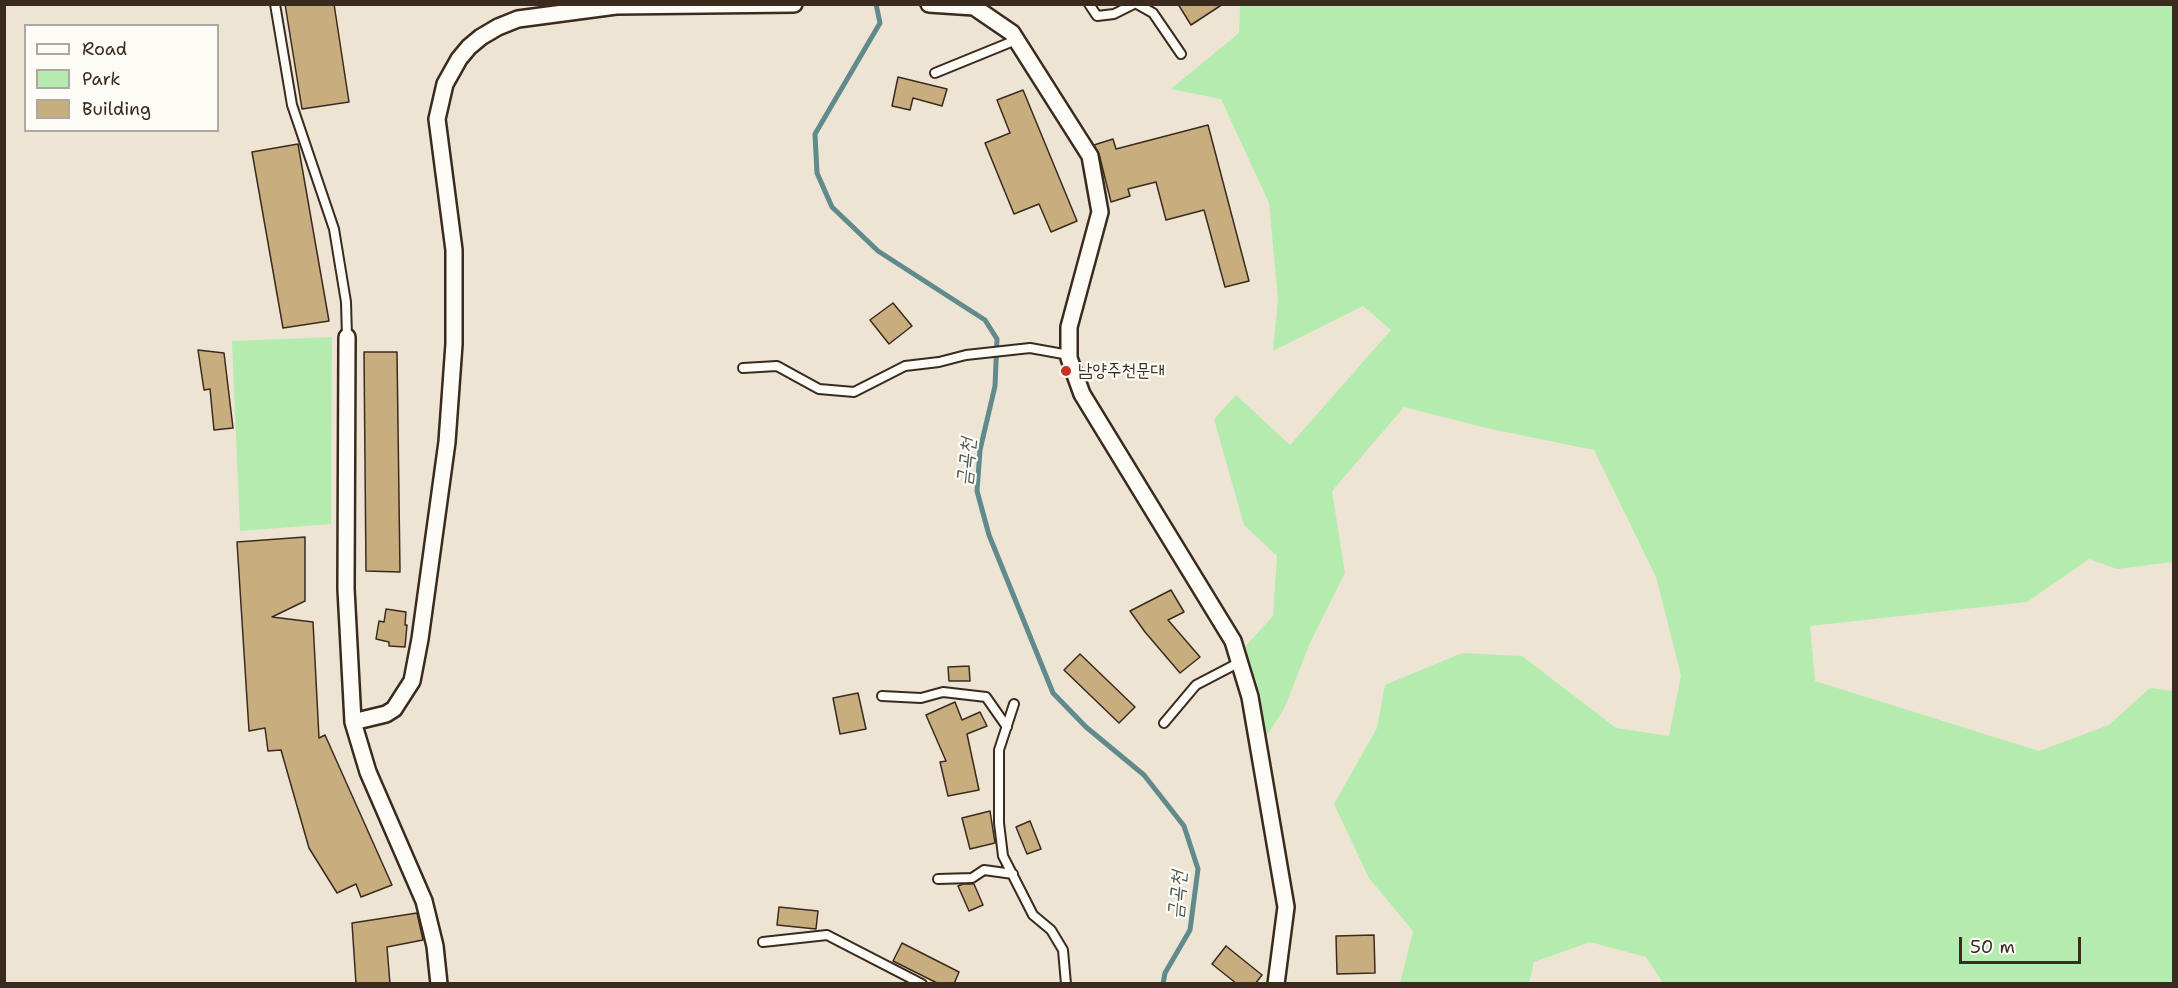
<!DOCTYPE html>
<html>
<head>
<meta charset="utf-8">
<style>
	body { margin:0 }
	#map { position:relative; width:2178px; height:988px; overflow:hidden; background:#ede4d3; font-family:"Shantell Sans",sans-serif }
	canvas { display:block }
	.frame { position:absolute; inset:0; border:6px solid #3b2a1e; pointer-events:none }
	.legend { position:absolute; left:24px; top:24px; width:195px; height:108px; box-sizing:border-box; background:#fdfcf7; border:2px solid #afa8a0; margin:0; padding:8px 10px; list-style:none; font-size:18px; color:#3b2a1e }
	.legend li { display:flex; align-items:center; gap:12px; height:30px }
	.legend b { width:30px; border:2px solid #afa8a0 }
	.scale { position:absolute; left:1959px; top:937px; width:122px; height:27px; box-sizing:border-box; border:3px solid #3b2a1e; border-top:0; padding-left:8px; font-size:18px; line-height:21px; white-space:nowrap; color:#3b2a1e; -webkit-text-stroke:4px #fdfcf7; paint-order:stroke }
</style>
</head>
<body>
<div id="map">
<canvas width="2178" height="988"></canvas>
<div class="frame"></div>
<ul class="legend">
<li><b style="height:8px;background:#fdfcf7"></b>Road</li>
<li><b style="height:16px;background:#b4ecaf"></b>Park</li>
<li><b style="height:16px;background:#c8ad7e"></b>Building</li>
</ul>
<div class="scale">50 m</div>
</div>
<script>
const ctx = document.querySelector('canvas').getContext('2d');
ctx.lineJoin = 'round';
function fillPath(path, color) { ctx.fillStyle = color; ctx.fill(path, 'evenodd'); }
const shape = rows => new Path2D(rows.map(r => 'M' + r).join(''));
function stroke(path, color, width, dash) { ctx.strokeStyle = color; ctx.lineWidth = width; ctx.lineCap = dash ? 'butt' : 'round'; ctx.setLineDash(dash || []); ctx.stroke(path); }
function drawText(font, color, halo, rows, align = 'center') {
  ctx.font = font + ' "Shantell Sans","Poor Story",sans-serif'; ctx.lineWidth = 4.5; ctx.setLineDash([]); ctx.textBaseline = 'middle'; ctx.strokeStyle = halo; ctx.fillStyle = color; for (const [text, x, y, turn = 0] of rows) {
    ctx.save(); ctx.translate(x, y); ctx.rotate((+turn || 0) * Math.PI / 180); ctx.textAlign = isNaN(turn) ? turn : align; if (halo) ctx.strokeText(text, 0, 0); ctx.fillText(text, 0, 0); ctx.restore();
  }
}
fillPath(shape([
	[1240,5,2173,5,2173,562,2117,569,2089,559,2027,602,1810,626,1815,681,2039,751,2109,725,2150,688,2173,691,2173,983,1663,983,1646,957,1590,942,1534,962,1529,983,1400,983,1413,931,1369,878,1334,804,1377,728,1385,685,1462,653,1522,656,1616,728,1669,736,1681,675,1656,577,1594,450,1486,428,1404,407,1332,491,1345,573,1310,643,1284,709,1265,738,1243,649,1273,616,1277,556,1244,525,1214,419,1236,395,1290,445,1391,330,1363,306,1273,351,1278,299,1269,203,1221,99,1171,89,1239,33],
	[332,337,331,524,240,531,232,341]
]), '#b4ecaf');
stroke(shape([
	[876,4,880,23,815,134,817,173,832,207,878,251,985,320,997,339,995,386,980,450,977,491,989,535,1053,693,1086,727,1144,775,1184,826,1198,869,1190,930,1165,973,1163,984]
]), '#618a8c', 5);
const building = shape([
	[285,4,334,4,349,102,302,109,285,4],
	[1178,4,1223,4,1191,25,1178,4],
	[898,77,947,89,942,106,913,98,910,110,892,106,898,77],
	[1023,90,1077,221,1051,232,1039,204,1014,214,985,143,1010,133,997,100,1023,90],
	[1208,125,1249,281,1225,287,1204,210,1166,220,1156,182,1128,189,1130,196,1111,202,1099,154,1094,145,1113,139,1116,149,1208,125],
	[298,144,329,321,283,328,252,152,298,144],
	[893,303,912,326,889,344,870,320,893,303],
	[198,350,224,353,233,428,214,430,210,389,204,390,198,350],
	[364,352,397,352,400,572,366,571,364,352],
	[305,537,305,601,272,617,313,622,319,738,325,735,392,885,361,897,356,884,337,893,309,848,281,750,268,751,265,728,249,731,237,542,305,537],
	[1171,590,1184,612,1168,620,1200,657,1180,673,1145,632,1130,611,1171,590],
	[386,609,406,612,405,625,407,625,405,647,389,646,389,642,376,639,379,621,384,622,386,609],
	[1080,654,1135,707,1119,723,1064,670,1080,654],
	[969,666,970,681,949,681,948,667,969,666],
	[858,693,866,729,840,734,833,698,858,693],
	[955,702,962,720,980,712,987,726,967,734,979,790,948,796,940,762,946,761,926,715,955,702],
	[990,811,995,843,970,849,962,818,990,811],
	[1030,821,1041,849,1027,854,1016,827,1030,821],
	[963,884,974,884,983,905,969,911,958,886,963,884],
	[779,907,818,911,816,929,777,925,779,907],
	[417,913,423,940,387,947,390,984,356,984,352,923,417,913],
	[1374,935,1375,973,1337,974,1336,936,1374,935],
	[902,943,959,972,954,984,939,984,893,961,902,943],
	[1226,946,1262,975,1255,984,1237,984,1212,964,1226,946]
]);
fillPath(building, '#c8ad7e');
stroke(building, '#3b2a1e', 1.5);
const service = shape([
	[275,4,292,105,334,229,346,302,347,337],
	[1089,4,1097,16,1114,14,1134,4],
	[1137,4,1153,13,1181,54],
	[935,73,1016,40],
	[743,368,777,366,819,389,854,392,905,366,939,362,966,355,1030,348,1069,355],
	[882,696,921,698,943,692,986,697,1007,727],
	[1014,704,999,750,999,823,1003,856,1033,915,1051,930,1063,950,1066,984],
	[1164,723,1196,685,1240,662],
	[938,879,972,878,984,870,1013,874],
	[763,942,827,935,922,984]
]);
const minor = shape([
	[929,4,974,7,1012,33,1090,156,1100,212,1069,327,1069,358,1082,394,1233,641,1250,697,1286,907,1276,984],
	[347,337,346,589,353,722,368,772,424,901,435,946,439,984],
	[353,722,386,714,394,709,412,681,420,639,447,442,454,344,454,250,437,119,445,84,459,59,469,47,481,37,498,27,518,19,616,6,794,4]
]);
stroke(service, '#3b2a1e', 12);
stroke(minor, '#3b2a1e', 20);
stroke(service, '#fdfcf7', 8);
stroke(minor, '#fdfcf7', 15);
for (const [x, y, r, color] of [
	[1066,371,6,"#c8321e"]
]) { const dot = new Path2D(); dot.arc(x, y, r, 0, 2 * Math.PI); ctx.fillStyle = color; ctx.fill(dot); stroke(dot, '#fdfcf7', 2); }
drawText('18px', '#3b2a1e', '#fdfcf7', [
	["남양주천문대",1078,371]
], 'left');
drawText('italic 20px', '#4e5a55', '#fdfcf7', [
	["금곡천",967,462,-84],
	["금곡천",1178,895,-85]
]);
</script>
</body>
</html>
